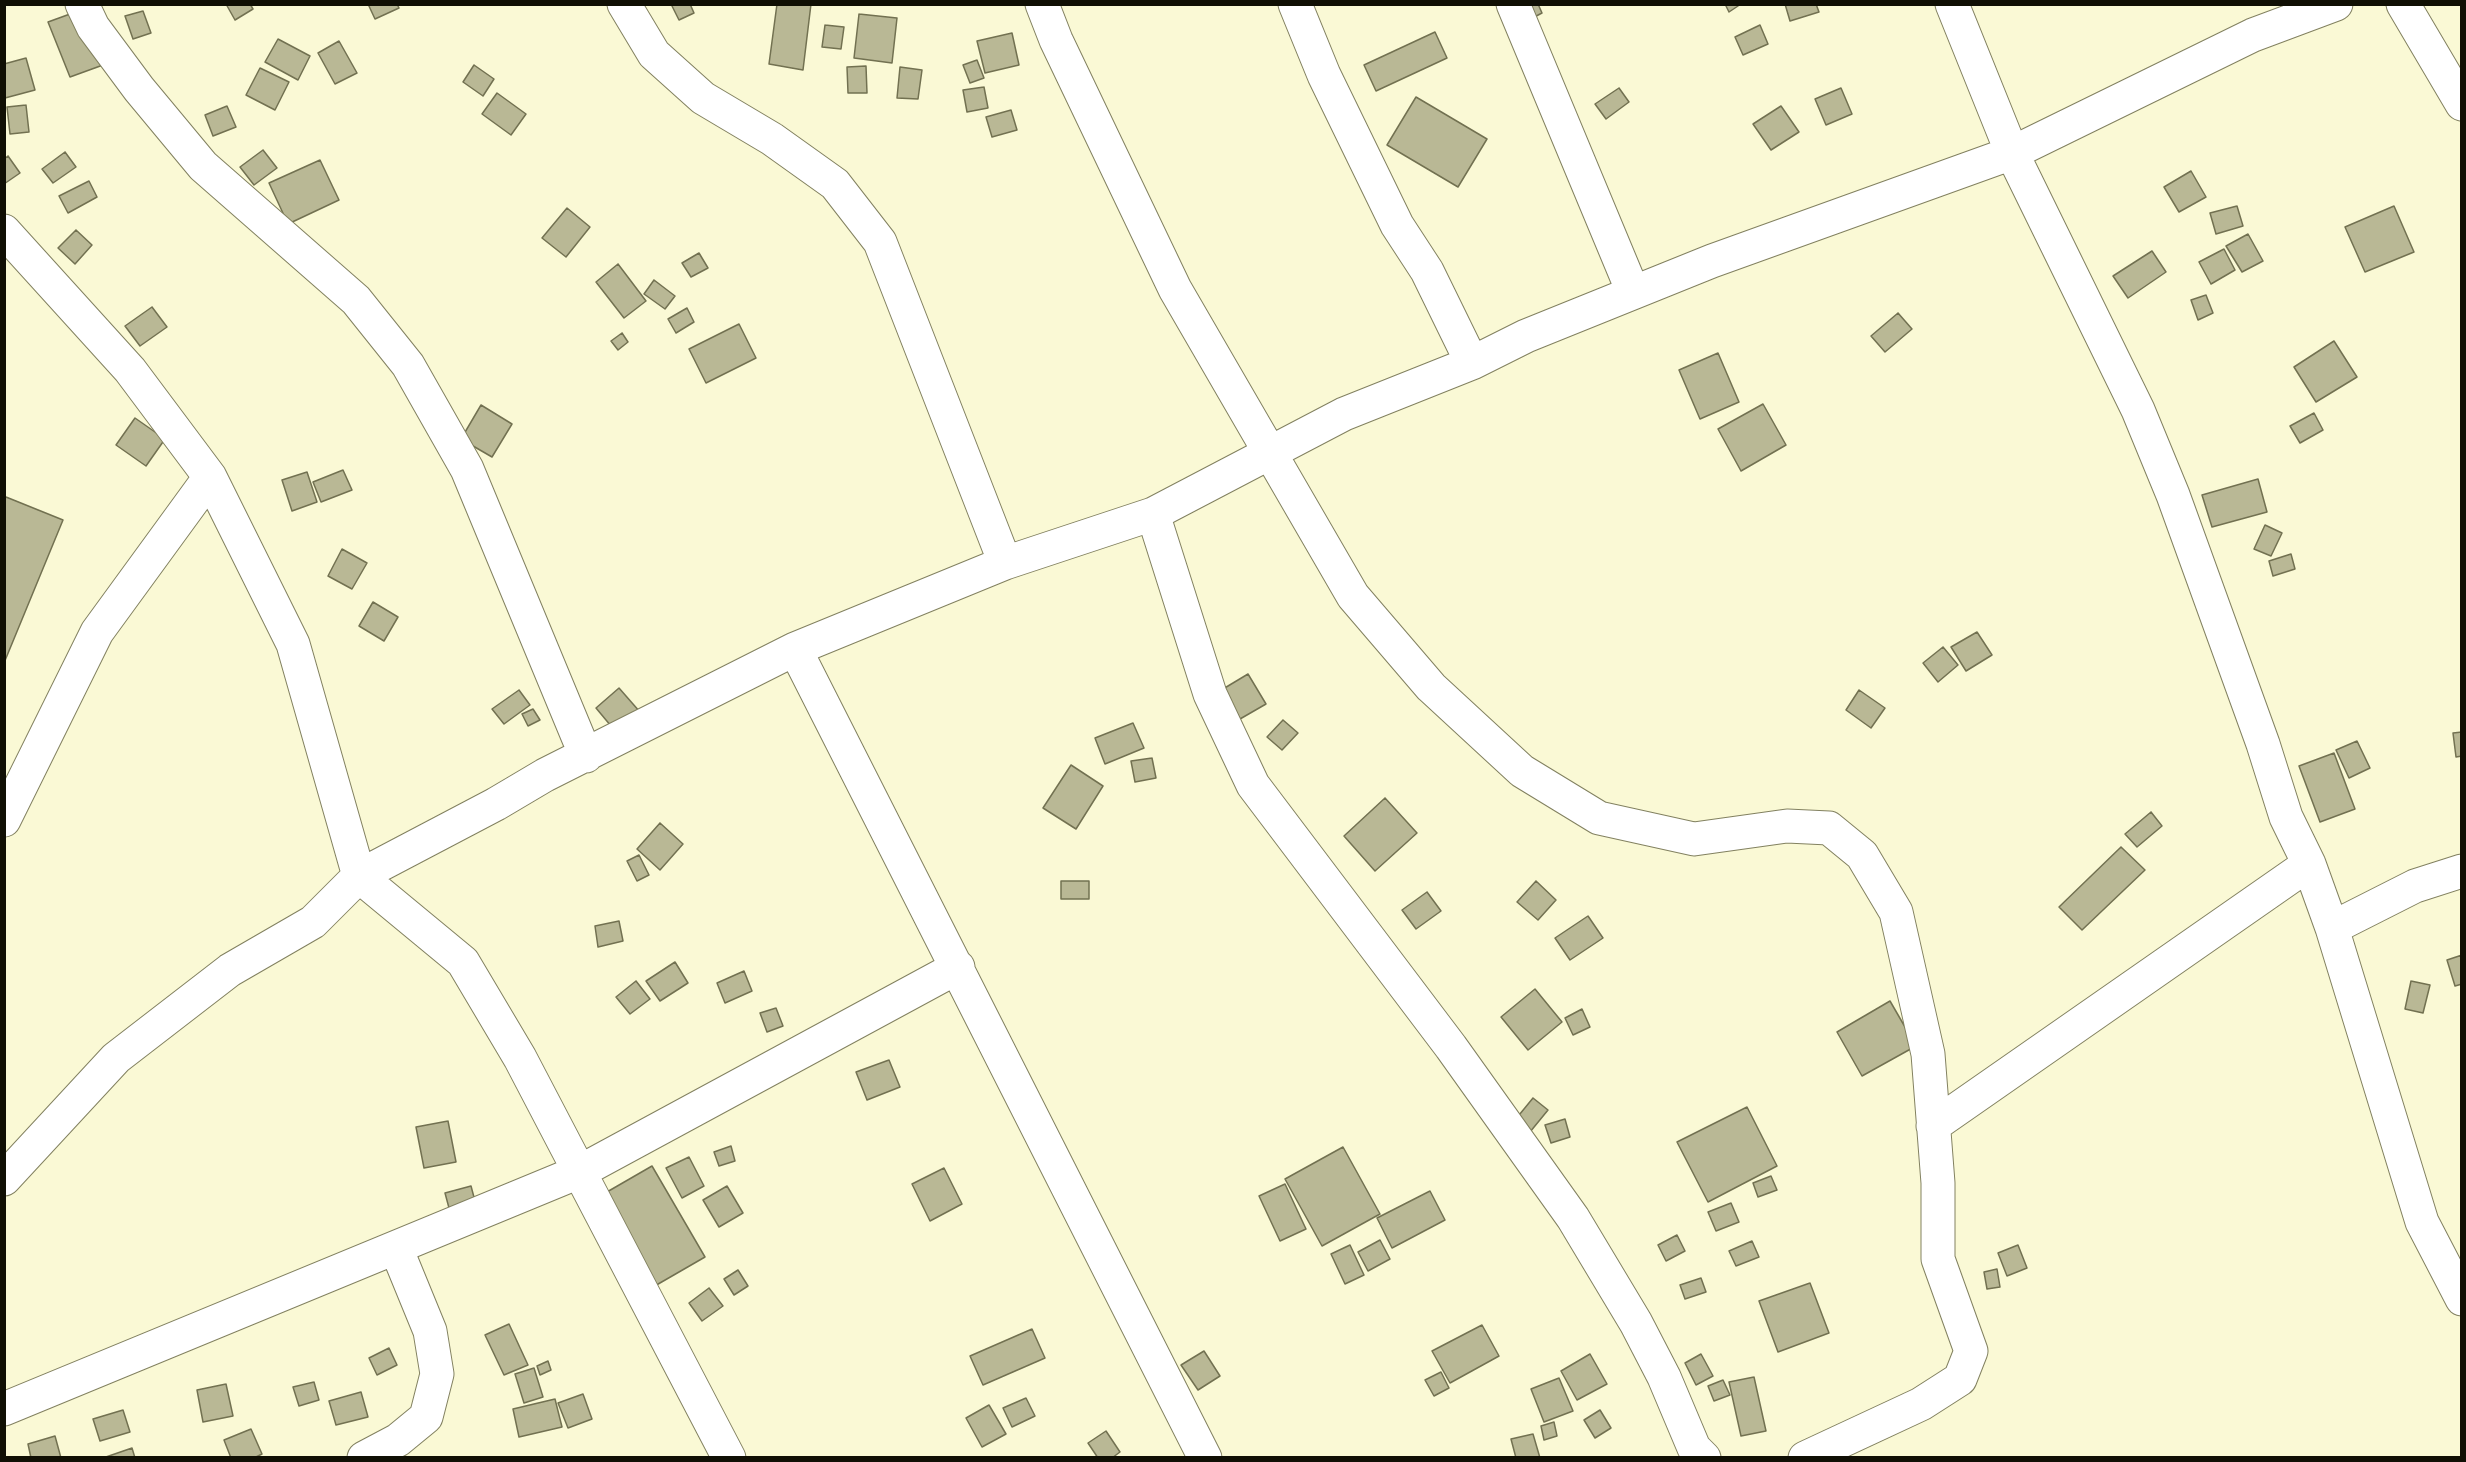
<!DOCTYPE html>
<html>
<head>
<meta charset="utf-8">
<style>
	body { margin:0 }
	#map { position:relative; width:2466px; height:1462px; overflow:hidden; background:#faf9d5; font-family:"Titillium Web",sans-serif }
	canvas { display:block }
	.frame { position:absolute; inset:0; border:6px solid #100f04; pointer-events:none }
</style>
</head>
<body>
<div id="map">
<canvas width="2466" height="1462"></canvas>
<div class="frame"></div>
</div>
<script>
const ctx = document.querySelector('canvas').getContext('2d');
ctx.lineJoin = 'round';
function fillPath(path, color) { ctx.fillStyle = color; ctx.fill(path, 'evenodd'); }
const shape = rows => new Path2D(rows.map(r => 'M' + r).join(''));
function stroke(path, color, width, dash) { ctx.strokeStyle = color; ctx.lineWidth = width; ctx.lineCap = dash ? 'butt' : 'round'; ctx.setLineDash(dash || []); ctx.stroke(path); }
const building = shape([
	[226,4,250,4,253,9,235,20,226,4],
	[368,4,397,4,399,8,375,19,368,4],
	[671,4,690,4,694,13,679,20,671,4],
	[777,4,811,4,803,70,769,64,777,4],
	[1514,4,1538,4,1542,13,1523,23,1514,4],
	[1725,4,1741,4,1729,12,1725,4],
	[1785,4,1816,4,1819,12,1790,21,1785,4],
	[81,10,103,65,70,77,48,22,81,10],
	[143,11,151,33,133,39,125,16,143,11],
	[859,14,897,18,892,63,854,58,859,14],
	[825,25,844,27,841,49,822,47,825,25],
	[1760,25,1768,44,1743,55,1735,37,1760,25],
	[1435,32,1447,58,1376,91,1364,65,1435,32],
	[1012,33,1019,65,985,73,977,41,1012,33],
	[278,39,310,56,298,80,265,62,278,39],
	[339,41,357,73,335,84,318,53,339,41],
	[26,58,35,90,5,98,4,64,26,58],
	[977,60,984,78,970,83,963,65,977,60],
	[474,65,494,79,483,96,463,82,474,65],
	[866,66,867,93,848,93,847,67,866,66],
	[900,67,922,70,918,99,897,98,900,67],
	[260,68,289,82,275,110,246,95,260,68],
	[984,87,988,108,967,112,963,90,984,87],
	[1619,88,1629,102,1606,119,1595,104,1619,88],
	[1841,88,1852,114,1826,125,1815,99,1841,88],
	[497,93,526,114,511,135,482,114,497,93],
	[1416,97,1487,139,1458,187,1387,145,1416,97],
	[26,105,29,132,10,134,7,107,26,105],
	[227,106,236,127,213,136,205,115,227,106],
	[1781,106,1799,132,1771,150,1753,124,1781,106],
	[1011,110,1017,130,992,137,986,117,1011,110],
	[263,150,277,168,254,185,240,167,263,150],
	[65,152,76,167,53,183,42,169,65,152],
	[8,156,20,173,4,184,4,159,8,156],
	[320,160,339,200,288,224,269,183,320,160],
	[2191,171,2206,197,2179,212,2164,187,2191,171],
	[89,181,97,197,68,213,59,196,89,181],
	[2237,206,2243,226,2216,234,2210,213,2237,206],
	[2394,206,2414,252,2365,272,2345,227,2394,206],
	[567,208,590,227,566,257,542,238,567,208],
	[76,230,92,245,75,264,58,248,76,230],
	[2248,234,2263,261,2242,272,2226,246,2248,234],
	[2224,249,2235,270,2211,284,2199,262,2224,249],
	[2152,251,2166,272,2128,298,2113,276,2152,251],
	[699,253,708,268,691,277,682,263,699,253],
	[618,264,646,301,624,318,596,282,618,264],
	[654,280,675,296,665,309,644,294,654,280],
	[2206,295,2213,313,2198,320,2191,300,2206,295],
	[152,307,167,327,140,346,125,326,152,307],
	[687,308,694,322,676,333,668,319,687,308],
	[1898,313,1912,329,1885,352,1871,336,1898,313],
	[739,324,756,358,706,383,689,349,739,324],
	[622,333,628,342,618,350,611,341,622,333],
	[2334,341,2357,377,2316,402,2294,367,2334,341],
	[1718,353,1739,402,1700,419,1679,370,1718,353],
	[1763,404,1786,445,1741,471,1718,429,1763,404],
	[481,405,512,424,492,457,461,439,481,405],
	[2314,413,2323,430,2300,443,2290,426,2314,413],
	[135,418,165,439,146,466,116,445,135,418],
	[343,470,352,490,321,502,313,482,343,470],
	[307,472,317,502,292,511,282,480,307,472],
	[2258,479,2267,512,2212,527,2202,495,2258,479],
	[6,497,63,520,4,663,4,501,6,497],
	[2265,525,2282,533,2271,556,2254,549,2265,525],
	[342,549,367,563,352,589,328,576,342,549],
	[2291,554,2295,569,2273,576,2269,561,2291,554],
	[373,602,398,617,384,641,359,626,373,602],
	[1977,632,1992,655,1966,671,1951,647,1977,632],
	[1943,647,1958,665,1938,682,1923,663,1943,647],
	[1248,674,1266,704,1240,719,1223,689,1248,674],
	[619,688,640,712,616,732,596,708,619,688],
	[519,690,530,705,504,724,492,709,519,690],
	[1859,690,1885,708,1871,728,1846,710,1859,690],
	[533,709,540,720,528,726,522,714,533,709],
	[1283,720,1298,733,1282,750,1267,737,1283,720],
	[1133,723,1144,748,1105,764,1095,738,1133,723],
	[2462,732,2462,756,2456,757,2453,733,2462,732],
	[2357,741,2370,768,2349,778,2336,750,2357,741],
	[2334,753,2355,809,2320,822,2299,766,2334,753],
	[1152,758,1156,778,1135,782,1131,761,1152,758],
	[1071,765,1103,786,1076,829,1043,808,1071,765],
	[1385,798,1417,833,1375,871,1344,836,1385,798],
	[2151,812,2162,826,2137,847,2125,834,2151,812],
	[660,823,683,844,660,870,637,849,660,823],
	[2121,847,2145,870,2082,930,2059,907,2121,847],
	[639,855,649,875,637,881,627,861,639,855],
	[1061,881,1089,881,1089,899,1061,899,1061,881],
	[1536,881,1556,900,1538,920,1517,902,1536,881],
	[1427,892,1441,911,1416,929,1402,910,1427,892],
	[1588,916,1603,938,1570,960,1555,938,1588,916],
	[619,921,623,941,598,947,595,926,619,921],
	[2462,955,2462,984,2455,986,2447,960,2462,955],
	[675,962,688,983,660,1001,646,981,675,962],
	[744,971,752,991,725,1003,717,983,744,971],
	[636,981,650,999,630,1014,616,997,636,981],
	[2411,981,2430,985,2423,1013,2405,1009,2411,981],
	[1535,989,1562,1022,1528,1050,1501,1017,1535,989],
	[1890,1001,1916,1046,1862,1076,1837,1032,1890,1001],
	[776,1008,783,1026,767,1032,760,1013,776,1008],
	[1582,1009,1590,1027,1573,1035,1565,1018,1582,1009],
	[889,1060,900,1087,867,1100,856,1072,889,1060],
	[1533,1098,1548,1110,1530,1132,1515,1120,1533,1098],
	[1747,1107,1777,1166,1708,1202,1677,1142,1747,1107],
	[1565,1119,1570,1137,1551,1143,1545,1125,1565,1119],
	[448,1121,456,1162,424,1168,416,1127,448,1121],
	[731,1146,735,1161,719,1166,714,1152,731,1146],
	[1343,1147,1380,1214,1322,1246,1285,1179,1343,1147],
	[689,1157,704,1186,682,1198,666,1168,689,1157],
	[652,1166,705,1257,653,1287,600,1196,652,1166],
	[944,1168,962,1204,930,1221,912,1184,944,1168],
	[1771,1176,1777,1190,1758,1197,1753,1183,1771,1176],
	[1285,1184,1306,1229,1280,1241,1259,1196,1285,1184],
	[471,1186,475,1201,449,1208,445,1193,471,1186],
	[727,1186,743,1213,719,1227,703,1200,727,1186],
	[1430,1191,1445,1220,1392,1248,1377,1218,1430,1191],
	[1731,1203,1739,1222,1716,1231,1708,1212,1731,1203],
	[1677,1235,1685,1251,1666,1261,1658,1245,1677,1235],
	[1380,1240,1390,1259,1368,1271,1358,1252,1380,1240],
	[1752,1241,1759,1257,1736,1266,1729,1251,1752,1241],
	[1350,1245,1364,1275,1345,1284,1331,1254,1350,1245],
	[2018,1245,2027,1268,2007,1276,1998,1253,2018,1245],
	[1997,1269,2000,1287,1987,1289,1984,1272,1997,1269],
	[738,1270,748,1286,734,1295,724,1279,738,1270],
	[1701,1278,1706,1292,1685,1299,1680,1285,1701,1278],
	[1810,1283,1829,1333,1778,1352,1759,1301,1810,1283],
	[709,1288,723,1306,702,1321,689,1303,709,1288],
	[509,1324,528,1365,504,1375,485,1335,509,1324],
	[1482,1325,1499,1356,1450,1383,1432,1351,1482,1325],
	[1032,1329,1045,1358,983,1385,970,1356,1032,1329],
	[389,1348,397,1365,377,1375,369,1358,389,1348],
	[1204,1351,1220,1376,1198,1390,1181,1365,1204,1351],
	[1590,1354,1607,1384,1577,1400,1561,1371,1590,1354],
	[1701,1354,1713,1376,1696,1385,1685,1363,1701,1354],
	[548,1361,551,1370,540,1375,537,1366,548,1361],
	[534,1368,543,1397,524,1403,515,1374,534,1368],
	[1441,1372,1449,1388,1434,1396,1425,1380,1441,1372],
	[1754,1377,1766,1431,1741,1436,1729,1382,1754,1377],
	[1559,1378,1573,1411,1544,1422,1531,1389,1559,1378],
	[1723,1380,1730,1395,1714,1401,1708,1386,1723,1380],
	[314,1382,319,1400,299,1406,293,1387,314,1382],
	[226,1384,233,1416,203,1422,197,1390,226,1384],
	[361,1392,368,1417,336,1425,329,1401,361,1392],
	[583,1394,592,1419,568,1428,558,1403,583,1394],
	[1026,1398,1035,1416,1012,1427,1003,1408,1026,1398],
	[555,1399,562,1427,519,1437,513,1409,555,1399],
	[989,1405,1006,1434,982,1447,966,1418,989,1405],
	[123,1410,130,1432,100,1441,93,1419,123,1410],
	[1600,1410,1611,1428,1595,1438,1584,1420,1600,1410],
	[1554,1422,1557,1436,1544,1440,1541,1426,1554,1422],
	[251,1429,262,1454,254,1458,231,1458,224,1440,251,1429],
	[1106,1431,1120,1452,1112,1458,1098,1458,1088,1443,1106,1431],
	[1533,1434,1540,1458,1516,1458,1511,1439,1533,1434],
	[55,1436,61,1458,31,1458,28,1444,55,1436],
	[132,1448,135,1458,103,1458,132,1448]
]);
fillPath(building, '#b9b895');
stroke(building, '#727151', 1.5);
const minor = shape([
	[82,4,93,27,139,89,203,166,356,300,408,365,467,469,586,756],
	[624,4,654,54,703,98,772,139,835,184,880,242,1005,563],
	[1042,4,1056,40,1175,289,1353,596,1431,687,1522,771,1599,818,1694,839,1787,826,1829,828,1862,855,1896,912,1928,1054,1938,1183,1938,1259,1971,1351,1960,1379,1921,1404,1805,1458],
	[1295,4,1324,75,1397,225,1427,271,1472,363],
	[1513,4,1633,292],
	[1952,4,2012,153,2138,410,2173,495,2263,744,2286,817,2309,864,2332,928,2422,1222,2462,1299],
	[2403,4,2462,104],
	[4,231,130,370,210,477,293,644,359,876,463,962,520,1058,729,1458],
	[1153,514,1210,694,1253,785,1451,1047,1573,1218,1636,1323,1664,1377,1694,1448,1704,1458],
	[795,649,1205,1458],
	[4,820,97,632,210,477],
	[2332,928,2415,886,2462,871],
	[1933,1126,2309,864],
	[4,1179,116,1058,230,970,313,922,359,876,496,804,545,775,795,649,1005,563,1153,514,1344,414,1472,363,1526,336,1712,261,2012,153,2253,35,2336,4],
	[4,1409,581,1171,958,967],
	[364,1458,398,1440,426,1417,437,1374,430,1331,396,1248]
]);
stroke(minor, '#828160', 35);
stroke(minor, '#fff', 33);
</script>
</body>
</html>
